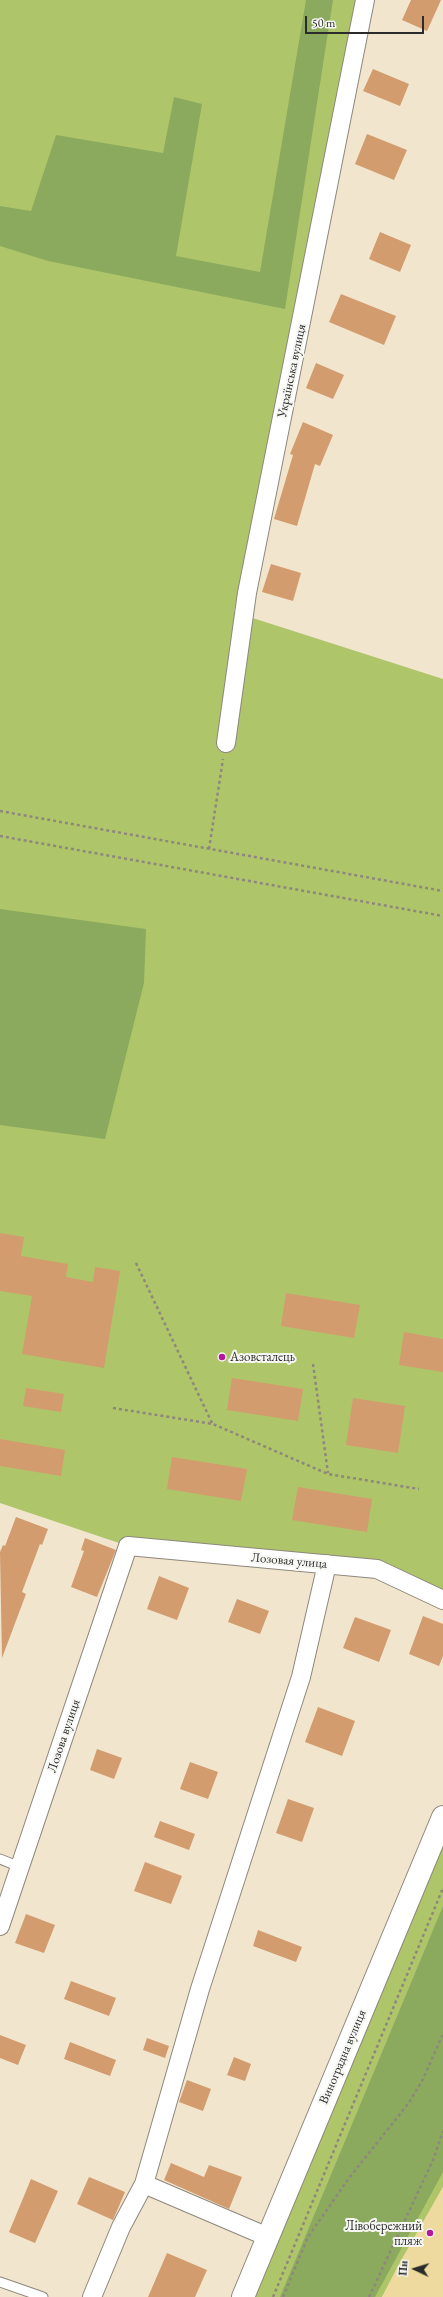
<!DOCTYPE html>
<html>
<head>
<meta charset="utf-8">
<style>
	body { margin:0 }
	#map { position:relative; width:443px; height:2297px; overflow:hidden; background:#f1e5ce; font-family:"EB Garamond",serif }
	canvas { display:block }
	.north { position:absolute; left:395px; top:2249px; width:40px; height:40px; -webkit-text-stroke:3px #f6f6f2; paint-order:stroke; rotate:274deg; font-size:11px; font-weight:700; line-height:16px; text-align:center; color:#2b2b2b }
	.north::after { content:''; display:block; margin:auto; width:14px; height:18px; background:#2b2b2b; clip-path:polygon(50% 0,100% 100%,50% 72%,0 100%) }
	.scale { position:absolute; left:305px; top:16px; width:119px; height:18px; box-sizing:border-box; border:2px solid #2b2b2b; border-top:0; padding-left:5px; font-size:12px; line-height:14px; white-space:nowrap; color:#2b2b2b; -webkit-text-stroke:3px #f6f6f2; paint-order:stroke }
</style>
</head>
<body>
<div id="map">
<canvas width="443" height="2297"></canvas>
<div class="north">Пн</div>
<div class="scale">50 m</div>
</div>
<script>
const ctx = document.querySelector('canvas').getContext('2d');
ctx.lineJoin = 'round';
function fillPath(path, color) { ctx.fillStyle = color; ctx.fill(path, 'evenodd'); }
const shape = rows => new Path2D(rows.map(r => 'M' + r).join(''));
function stroke(path, color, width, dash) { ctx.strokeStyle = color; ctx.lineWidth = width; ctx.lineCap = dash ? 'butt' : 'round'; ctx.setLineDash(dash || []); ctx.stroke(path); }
function drawText(font, color, halo, rows, align = 'center') {
  ctx.font = font + ' "EB Garamond",serif'; ctx.lineWidth = 4; ctx.setLineDash([]); ctx.textBaseline = 'middle'; ctx.strokeStyle = halo; ctx.fillStyle = color; for (const [text, x, y, turn = 0] of rows) {
    ctx.save(); ctx.translate(x, y); ctx.rotate((+turn || 0) * Math.PI / 180); ctx.textAlign = isNaN(turn) ? turn : align; if (halo) ctx.strokeText(text, 0, 0); ctx.fillText(text, 0, 0); ctx.restore();
  }
}
fillPath(shape([
	[0,0,356,0,313,231,234,612,443,679,443,1600,377,1569,128,1546,0,1503],
	[443,1817,443,2187,382,2297,243,2297]
]), '#afc56a');
fillPath(shape([
	[306,0,333,0,285,309,48,261,0,246,0,206,31,211,56,135,163,153,174,97,202,104,176,256,260,272],
	[0,909,146,929,144,983,105,1139,0,1125],
	[443,1906,443,2172,375,2297,280,2297]
]), '#8baa5e');
fillPath(shape([
	[443,2187,443,2297,382,2297,399,2264]
]), '#eeda9e');
fillPath(shape([
	[411,0,441,0,427,31,402,20],
	[373,69,409,84,400,106,363,91],
	[367,134,407,150,394,180,355,164],
	[380,232,411,245,400,272,369,259],
	[341,294,396,316,384,345,329,322],
	[316,363,344,375,333,399,306,388],
	[303,422,333,435,320,466,315,464,297,526,274,519,293,455,290,454],
	[271,564,301,573,293,601,262,592],
	[0,1233,24,1237,21,1256,68,1264,66,1277,93,1282,95,1267,120,1271,104,1368,22,1354,32,1296,0,1291],
	[286,1293,360,1305,354,1338,281,1326],
	[404,1332,443,1339,443,1372,399,1365],
	[232,1378,303,1389,298,1421,227,1410],
	[26,1388,64,1394,61,1412,23,1406],
	[353,1398,405,1406,398,1453,346,1445],
	[0,1439,65,1450,61,1476,0,1466],
	[172,1457,247,1469,241,1501,167,1489],
	[298,1487,372,1499,367,1532,292,1520],
	[16,1517,48,1529,42,1545,40,1544,22,1592,26,1594,2,1658,0,1552,3,1545,5,1546],
	[85,1538,116,1550,97,1597,71,1587,84,1551,81,1550],
	[159,1576,189,1588,177,1620,147,1609],
	[237,1599,269,1611,260,1634,228,1622],
	[423,1616,443,1624,443,1656,439,1666,409,1654],
	[355,1617,391,1630,379,1662,343,1648],
	[318,1707,355,1721,342,1756,305,1742],
	[97,1749,122,1758,114,1779,90,1770],
	[190,1762,218,1772,208,1799,180,1789],
	[288,1799,314,1808,302,1842,276,1833],
	[160,1821,195,1834,189,1850,154,1837],
	[145,1862,182,1876,171,1904,134,1891],
	[26,1914,55,1925,44,1953,15,1943],
	[258,1930,302,1947,296,1962,253,1946],
	[71,1981,116,1998,109,2016,64,1999],
	[0,2035,26,2045,18,2065,0,2058],
	[147,2038,169,2046,165,2058,143,2050],
	[70,2042,116,2060,110,2076,64,2059],
	[234,2057,251,2064,245,2081,227,2075],
	[187,2080,211,2089,203,2111,179,2102],
	[171,2163,204,2177,209,2165,242,2177,229,2209,164,2180],
	[89,2177,125,2192,113,2220,77,2204],
	[31,2179,58,2191,35,2243,9,2232],
	[167,2253,207,2270,195,2297,148,2297]
]), '#d39c6e');
const service = shape([
	[0,1859,20,1867],
	[0,2282,43,2297]
]);
const minor = shape([
	[226,743,247,593,365,0],
	[0,1926,128,1546,377,1569,443,1600],
	[144,2184,268,2237],
	[92,2297,121,2227,144,2184,200,1989,301,1677,327,1564]
]);
const tertiary = shape([
	[243,2297,443,1817]
]);
stroke(service, '#8e887c', 11);
stroke(minor, '#8e887c', 20);
stroke(tertiary, '#8e887c', 24);
stroke(shape([
	[0,811,443,891],
	[0,836,443,916],
	[209,849,223,759],
	[136,1263,212,1423],
	[313,1364,328,1473],
	[113,1408,213,1424,328,1474,419,1489],
	[273,2297,443,1888],
	[283,2297,308,2237,349,2178,408,2104,422,2081,443,2034],
	[369,2297,433,2160,443,2131]
]), '#8e887c', 2.5, [3, 3]);
stroke(service, '#fff', 9);
stroke(minor, '#fff', 18);
stroke(tertiary, '#fff', 22);
for (const [x, y, r, color] of [
	[222,1357,4,"#b5179e"],
	[430,2233,4,"#b5179e"]
]) { const dot = new Path2D(); dot.arc(x, y, r, 0, 2 * Math.PI); ctx.fillStyle = color; ctx.fill(dot); stroke(dot, '#f6f6f2', 1.5); }
drawText('13px', '#2b2b2b', '#f6f6f2', [
	["Українська вулиця",292,371,-78],
	["Лозовая улица",289,1561,5],
	["Лозова вулиця",64,1736,-71],
	["Виноградна вулиця",343,2057,-67]
]);
drawText('13px', '#2b2b2b', '#f6f6f2', [
	["Азовсталець",230,1357],
	["Лівобережний",422,2226,"right"],
	["пляж",422,2241,"right"]
], 'left');
</script>
</body>
</html>
